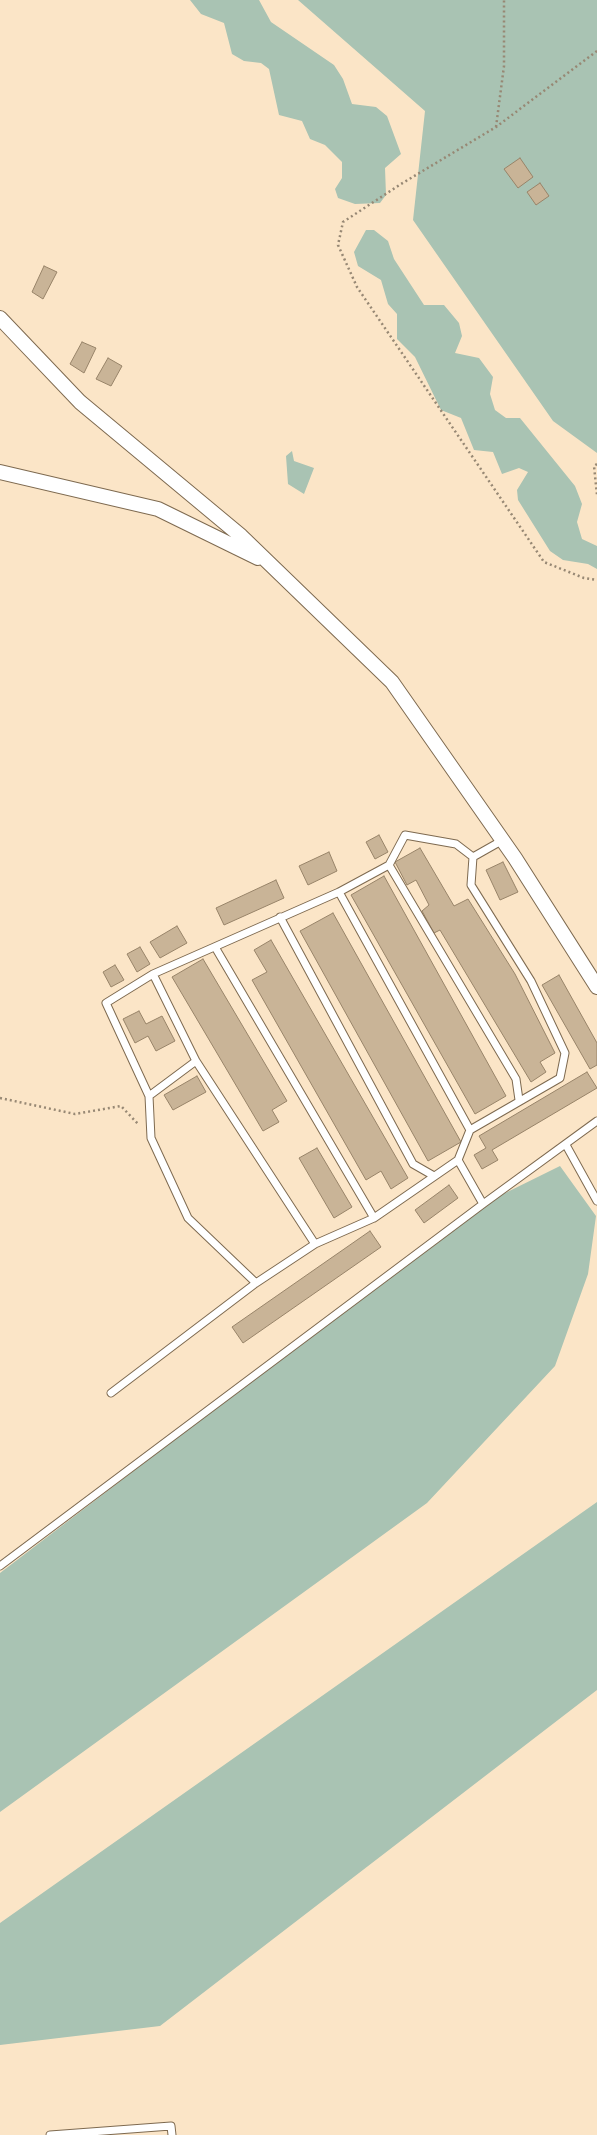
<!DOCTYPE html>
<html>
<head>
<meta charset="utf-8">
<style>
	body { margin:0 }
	canvas { display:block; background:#fbe5c7 }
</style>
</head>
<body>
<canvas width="597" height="2135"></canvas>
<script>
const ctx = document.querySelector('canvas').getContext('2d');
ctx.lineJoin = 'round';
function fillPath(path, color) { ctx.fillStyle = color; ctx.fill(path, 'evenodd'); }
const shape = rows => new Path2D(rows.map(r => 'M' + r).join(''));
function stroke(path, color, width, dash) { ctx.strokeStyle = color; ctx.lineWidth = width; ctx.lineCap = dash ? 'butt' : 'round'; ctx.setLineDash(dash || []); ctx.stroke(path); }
fillPath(shape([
	[190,0,259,0,271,22,334,65,343,79,352,104,376,107,387,116,401,154,385,168,386,195,380,203,355,204,338,198,335,189,342,178,342,162,325,145,310,139,302,121,279,115,269,69,261,63,244,61,232,54,224,23,201,14],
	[298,0,597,0,597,453,553,421,413,220,425,111],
	[366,230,374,230,388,241,394,259,424,305,444,305,459,323,462,336,455,353,479,358,493,377,490,394,495,410,506,418,520,418,575,486,582,504,577,522,582,539,597,546,597,569,588,564,563,560,550,551,518,500,517,490,528,472,519,468,502,474,493,452,474,450,461,418,441,410,415,357,397,339,397,314,388,304,381,280,358,266,354,252],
	[292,451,294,461,314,468,304,494,288,484,286,456],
	[560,1166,596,1216,588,1274,555,1366,427,1503,0,1812,0,1573,483,1204],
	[597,1502,597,1690,160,2026,0,2045,0,1923]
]), '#a9c3b3');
const building = shape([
	[520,158,533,177,518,188,504,169,520,158],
	[540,183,549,196,536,205,527,192,540,183],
	[44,266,57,272,43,299,32,292,44,266],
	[82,342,96,348,84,373,70,364,82,342],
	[108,358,122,366,111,386,96,379,108,358],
	[379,835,388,852,375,859,366,842,379,835],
	[420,848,454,906,468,899,515,974,555,1053,540,1062,546,1072,531,1082,440,930,434,933,422,911,429,905,416,880,407,885,395,862,420,848],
	[329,852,337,871,308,885,299,866,329,852],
	[503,862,518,892,500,900,486,870,503,862],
	[384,876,506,1096,475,1114,351,895,384,876],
	[276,880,284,898,224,925,216,908,276,880],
	[333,913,461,1142,428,1161,300,931,333,913],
	[177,926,187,943,160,958,150,942,177,926],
	[271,940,408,1178,391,1189,381,1171,366,1180,252,980,267,972,254,950,271,940],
	[140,947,150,964,137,972,127,954,140,947],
	[203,959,287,1101,272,1110,279,1122,263,1131,172,977,203,959],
	[115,965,124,980,111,987,103,972,115,965],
	[559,975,597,1043,597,1065,590,1069,542,985,559,975],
	[139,1011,146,1024,162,1016,175,1041,156,1051,148,1036,135,1043,123,1019,139,1011],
	[587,1072,597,1088,492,1150,498,1160,482,1169,474,1155,486,1148,479,1136,587,1072],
	[197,1076,206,1092,173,1110,164,1095,197,1076],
	[317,1148,352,1207,334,1218,299,1158,317,1148],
	[449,1185,458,1198,424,1223,415,1210,449,1185],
	[370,1231,381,1247,243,1343,232,1327,370,1231]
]);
fillPath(building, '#c9b497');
stroke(building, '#988469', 1);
const service = shape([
	[389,865,516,1079,519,1100],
	[339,892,470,1130],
	[280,917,413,1164,434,1176],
	[215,947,374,1218],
	[153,974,196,1061,315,1244],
	[196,1061,149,1096,151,1138,188,1218,256,1283],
	[149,1096,106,1003,153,974,339,892,389,865,405,835,456,844,473,857],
	[566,1145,597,1201],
	[458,1160,483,1204],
	[111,1393,256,1283,315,1244,374,1218,458,1160,470,1130,560,1078,565,1053,531,981,471,885,473,857,503,840],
	[0,1566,483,1204,597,1121],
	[50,2135,171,2126,172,2135]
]);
const minor = shape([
	[0,318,80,402,241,536,392,682,515,858,597,987],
	[0,472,158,509,258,558]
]);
stroke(service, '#7e6a50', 9);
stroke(minor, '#7e6a50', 16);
stroke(shape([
	[597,51,496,127,401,184,343,222,338,245,357,287,544,562,584,578,597,580],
	[496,127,504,66,504,0],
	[597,464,594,466,597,495],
	[0,1098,75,1114,121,1106,139,1125]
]), '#978874', 2.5, [2, 3]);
stroke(service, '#fff', 7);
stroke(minor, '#fff', 14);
</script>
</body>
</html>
